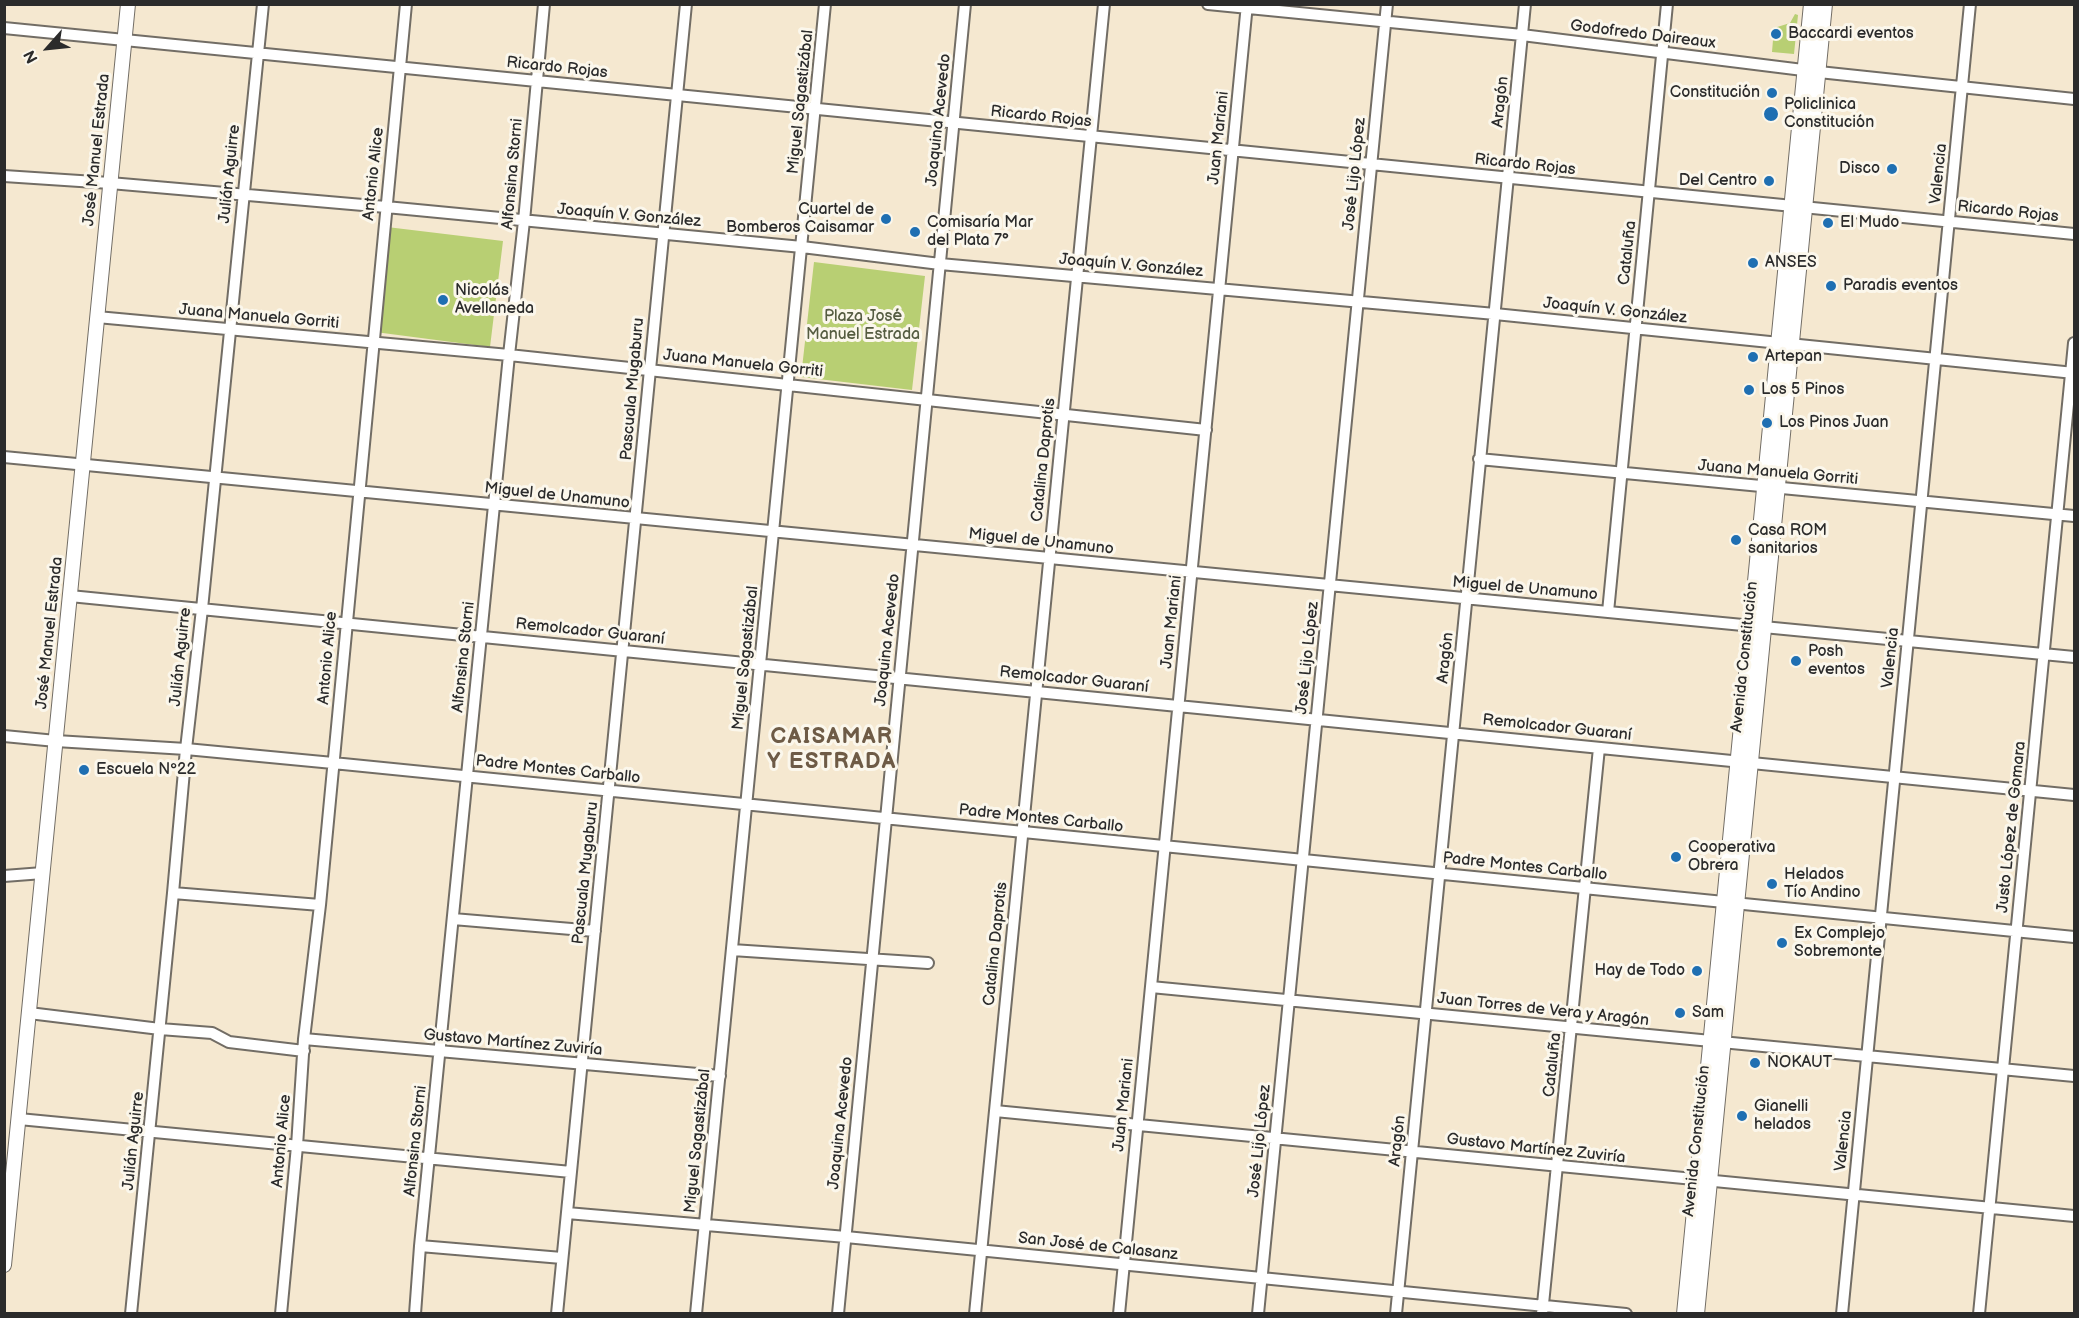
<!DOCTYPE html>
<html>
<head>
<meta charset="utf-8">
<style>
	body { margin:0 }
	#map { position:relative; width:2079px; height:1318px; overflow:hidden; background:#f5e8d0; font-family:"Balsamiq Sans",sans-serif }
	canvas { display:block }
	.frame { position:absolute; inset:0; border:6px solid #2b2b2b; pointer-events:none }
	.north { position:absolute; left:18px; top:18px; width:60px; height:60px; -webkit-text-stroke:4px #fbf7ec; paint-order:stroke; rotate:243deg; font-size:16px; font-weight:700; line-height:24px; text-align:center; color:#2b2b2b }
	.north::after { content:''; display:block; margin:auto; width:21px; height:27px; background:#2b2b2b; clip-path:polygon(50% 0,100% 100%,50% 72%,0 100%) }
</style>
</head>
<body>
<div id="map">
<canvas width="2079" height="1318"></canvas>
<div class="frame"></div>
<div class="north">N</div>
</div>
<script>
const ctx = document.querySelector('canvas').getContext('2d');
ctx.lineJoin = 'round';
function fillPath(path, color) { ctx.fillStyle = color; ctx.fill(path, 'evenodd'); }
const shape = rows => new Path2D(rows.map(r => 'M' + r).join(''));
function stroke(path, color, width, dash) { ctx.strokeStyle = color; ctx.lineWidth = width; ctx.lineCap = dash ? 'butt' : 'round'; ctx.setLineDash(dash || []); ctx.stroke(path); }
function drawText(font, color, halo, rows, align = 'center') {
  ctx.font = font + ' "Balsamiq Sans",sans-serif'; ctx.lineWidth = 6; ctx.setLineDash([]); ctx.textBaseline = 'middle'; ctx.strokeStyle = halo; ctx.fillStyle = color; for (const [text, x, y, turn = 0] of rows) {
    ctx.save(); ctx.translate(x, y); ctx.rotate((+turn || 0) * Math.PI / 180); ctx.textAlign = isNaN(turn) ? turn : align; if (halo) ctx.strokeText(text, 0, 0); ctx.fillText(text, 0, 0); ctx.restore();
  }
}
fillPath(shape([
	[1795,14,1798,15,1794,54,1772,52,1774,28,1790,23],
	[387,227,503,241,490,347,375,332],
	[814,262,925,276,912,390,801,377]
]), '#b8cf73');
const minor = shape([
	[1208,4,1522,35,1819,72,2074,99],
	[4,28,2074,234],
	[4,176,110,183,386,207,802,247,940,264,1495,314,2074,373],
	[97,317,509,355,1206,430],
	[4,457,2074,657],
	[1479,459,2074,516],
	[70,596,2074,795],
	[1608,612,1667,4],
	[4,736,56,741,186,749,333,763,2074,937],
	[4,876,43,873],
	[173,893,320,905],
	[453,919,595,931],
	[732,950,928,963],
	[1151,987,2074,1076],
	[29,1013,160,1029,212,1033,229,1042,304,1051],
	[304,1039,720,1076],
	[995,1111,2074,1216],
	[19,1119,571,1172],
	[567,1213,846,1237,1626,1314],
	[420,1246,562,1258],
	[131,1314,173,893,186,749,202,609,263,4],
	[281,1314,297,1146,304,1039,320,905,406,4],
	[415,1314,420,1246,509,355,524,221,544,4],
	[557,1314,686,4],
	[696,1314,825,4],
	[838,1314,965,4],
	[975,1314,1104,4],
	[1119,1314,1247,4],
	[1258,1314,1387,4],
	[1396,1314,1525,4],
	[1542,1314,1599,748],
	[1842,1314,1970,4],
	[1979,1314,2074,343]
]);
const major = shape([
	[4,1265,128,4],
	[1684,1314,1811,4],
	[1697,1314,1825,4]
]);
stroke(minor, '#726d65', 14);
stroke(major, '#726d65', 16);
stroke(minor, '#fff', 10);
stroke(major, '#fff', 14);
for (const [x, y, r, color] of [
	[1776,34,6,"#1f6fb2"],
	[1772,93,6,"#1f6fb2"],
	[1771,114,8,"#1f6fb2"],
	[1892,169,6,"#1f6fb2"],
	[1769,181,6,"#1f6fb2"],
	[886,219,6,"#1f6fb2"],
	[1828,223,6,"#1f6fb2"],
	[915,232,6,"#1f6fb2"],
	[1753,263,6,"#1f6fb2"],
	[1831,286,6,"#1f6fb2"],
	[443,300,6,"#1f6fb2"],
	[1753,357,6,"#1f6fb2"],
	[1749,390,6,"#1f6fb2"],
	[1767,423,6,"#1f6fb2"],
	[1736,540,6,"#1f6fb2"],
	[1796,661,6,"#1f6fb2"],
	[84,770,6,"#1f6fb2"],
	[1676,857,6,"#1f6fb2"],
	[1772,884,6,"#1f6fb2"],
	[1782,943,6,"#1f6fb2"],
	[1697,971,6,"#1f6fb2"],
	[1680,1013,6,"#1f6fb2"],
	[1755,1063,6,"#1f6fb2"],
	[1742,1116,6,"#1f6fb2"]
]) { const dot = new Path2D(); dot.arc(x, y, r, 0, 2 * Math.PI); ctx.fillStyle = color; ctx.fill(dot); stroke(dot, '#fbf7ec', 2); }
drawText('16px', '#2b2b2b', '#fbf7ec', [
	["Baccardi eventos",1788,34],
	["Constitución",1760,93,"right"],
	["Policlinica",1784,105],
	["Constitución",1784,123],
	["Disco",1880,169,"right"],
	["Del Centro",1757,181,"right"],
	["Cuartel de",874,210,"right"],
	["Bomberos Caisamar",874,228,"right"],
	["Comisaría Mar",927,223],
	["del Plata 7°",927,241],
	["El Mudo",1840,223],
	["ANSES",1765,263],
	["Paradis eventos",1843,286],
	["Nicolás",455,291],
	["Avellaneda",455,309],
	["Artepan",1765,357],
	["Los 5 Pinos",1761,390],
	["Los Pinos Juan",1779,423],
	["Casa ROM",1748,531],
	["sanitarios",1748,549],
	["Posh",1808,652],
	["eventos",1808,670],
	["Escuela Nº22",96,770],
	["Cooperativa",1688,848],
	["Obrera",1688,866],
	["Helados",1784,875],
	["Tío Andino",1784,893],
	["Ex Complejo",1794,934],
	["Sobremonte",1794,952],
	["Hay de Todo",1685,971,"right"],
	["Sam",1692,1013],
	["NOKAUT",1767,1063],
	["Gianelli",1754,1107],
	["helados",1754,1125]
], 'left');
drawText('16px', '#2b2b2b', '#fbf7ec', [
	["Godofredo Daireaux",1643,35,7],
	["Ricardo Rojas",557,68,6],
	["Miguel Sagastizábal",801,102,-84],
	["Aragón",1501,102,-84],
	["Ricardo Rojas",1041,117,6],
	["Joaquina Acevedo",939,120,-84],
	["Juan Mariani",1219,138,-84],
	["José Manuel Estrada",97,150,-84],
	["Ricardo Rojas",1525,165,6],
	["Julián Aguirre",230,174,-84],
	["Antonio Alice",374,174,-84],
	["Alfonsina Storni",513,174,-85],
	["José Lijo López",1355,174,-84],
	["Valencia",1939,174,-84],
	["Ricardo Rojas",2008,212,6],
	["Joaquín V. González",629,216,5],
	["Cataluña",1628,253,-84],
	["Joaquín V. González",1131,266,5],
	["Joaquín V. González",1615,311,6],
	["Juana Manuela Gorriti",259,317,5],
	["Juana Manuela Gorriti",743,364,6],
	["Pascuala Mugaburu",633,389,-85],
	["Catalina Daprotis",1044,460,-84],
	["Juana Manuela Gorriti",1778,473,5],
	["Miguel de Unamuno",557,496,6],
	["Miguel de Unamuno",1041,542,6],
	["Miguel de Unamuno",1525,589,5],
	["Juan Mariani",1172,622,-84],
	["Remolcador Guaraní",590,632,6],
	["José Manuel Estrada",50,633,-84],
	["Joaquina Acevedo",888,640,-84],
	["Julián Aguirre",181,657,-84],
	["Alfonsina Storni",464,657,-84],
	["Avenida Constitución",1745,657,-84],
	["Antonio Alice",328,658,-85],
	["Miguel Sagastizábal",746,658,-84],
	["José Lijo López",1308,658,-84],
	["Aragón",1446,658,-84],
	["Valencia",1891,658,-84],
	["Remolcador Guaraní",1074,680,6],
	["Remolcador Guaraní",1557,728,6],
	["Padre Montes Carballo",558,770,6],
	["Padre Montes Carballo",1041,819,6],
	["Justo López de Gomara",2012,827,-84],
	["Padre Montes Carballo",1525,867,6],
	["Pascuala Mugaburu",586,873,-84],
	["Catalina Daprotis",996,944,-84],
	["Juan Torres de Vera y Aragón",1543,1010,6],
	["Gustavo Martínez Zuviría",513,1043,5],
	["Cataluña",1553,1065,-84],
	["Juan Mariani",1124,1105,-84],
	["Joaquina Acevedo",841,1123,-84],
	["Julián Aguirre",134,1141,-84],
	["Antonio Alice",282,1141,-85],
	["Alfonsina Storni",416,1141,-84],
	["Miguel Sagastizábal",698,1141,-84],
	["José Lijo López",1260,1141,-84],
	["Aragón",1398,1141,-84],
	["Avenida Constitución",1697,1141,-84],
	["Valencia",1844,1141,-84],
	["Gustavo Martínez Zuviría",1536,1149,6],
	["San José de Calasanz",1098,1247,6]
]);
drawText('16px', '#555c41', '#fbf7ec', [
	["Plaza José",863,317],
	["Manuel Estrada",863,335]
]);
ctx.letterSpacing = '1.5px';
drawText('bold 22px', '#6e5b46', '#fbf7ec', [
	["CAISAMAR",832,737],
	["Y ESTRADA",832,762]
]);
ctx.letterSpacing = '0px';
</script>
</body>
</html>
